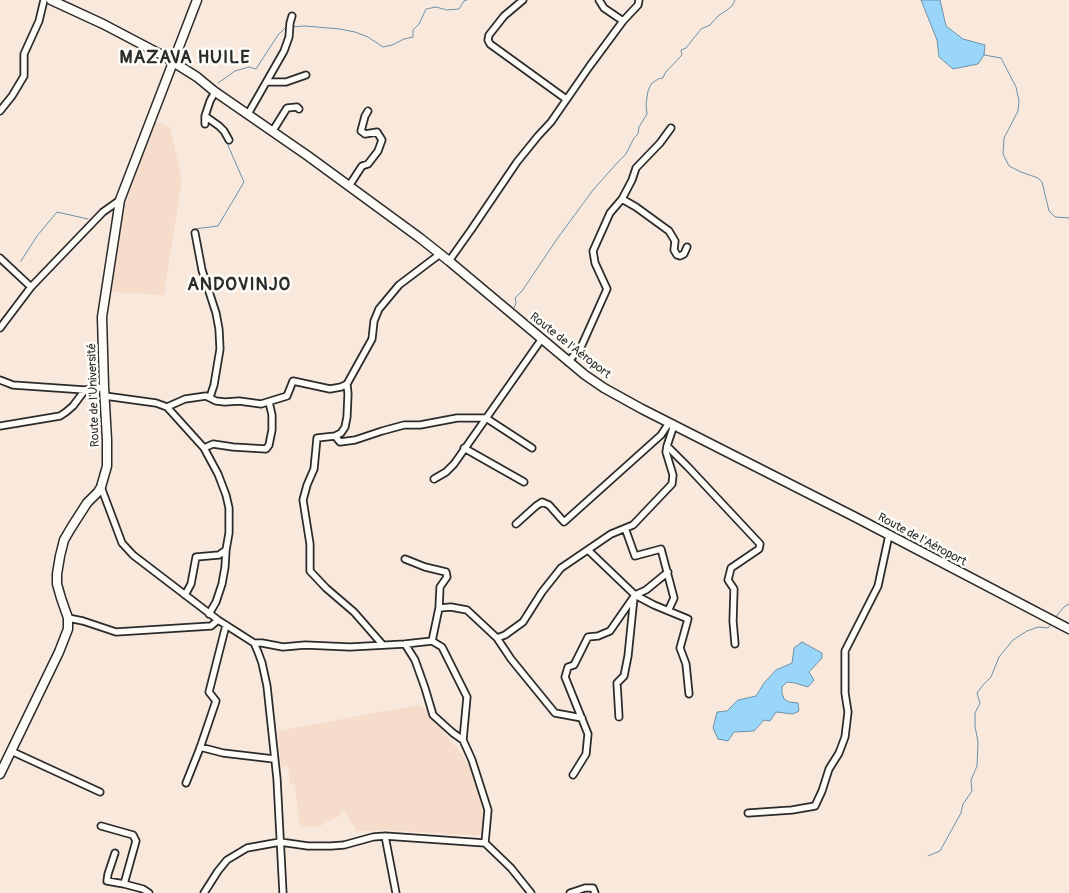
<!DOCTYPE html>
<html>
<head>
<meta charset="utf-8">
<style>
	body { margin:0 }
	canvas { display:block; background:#f9e9dd }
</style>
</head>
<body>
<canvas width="1069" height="893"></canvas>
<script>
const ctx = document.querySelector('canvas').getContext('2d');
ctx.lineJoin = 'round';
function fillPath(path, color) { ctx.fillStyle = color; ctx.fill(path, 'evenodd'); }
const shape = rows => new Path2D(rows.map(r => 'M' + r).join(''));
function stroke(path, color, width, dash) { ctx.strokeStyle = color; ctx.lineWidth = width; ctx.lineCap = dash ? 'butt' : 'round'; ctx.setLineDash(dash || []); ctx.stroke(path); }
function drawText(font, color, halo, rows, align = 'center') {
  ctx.font = font + ' Pangolin,sans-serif'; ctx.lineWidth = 5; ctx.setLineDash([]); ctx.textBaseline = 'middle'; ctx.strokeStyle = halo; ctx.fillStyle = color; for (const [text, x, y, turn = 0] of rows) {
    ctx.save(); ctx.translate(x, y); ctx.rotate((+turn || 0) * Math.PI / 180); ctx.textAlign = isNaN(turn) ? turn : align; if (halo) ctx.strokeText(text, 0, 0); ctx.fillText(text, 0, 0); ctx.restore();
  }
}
fillPath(shape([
	[155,121,170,127,182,180,164,295,112,292,119,221],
	[418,705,425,708,464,757,485,796,486,802,483,836,386,830,357,831,343,810,339,816,320,826,302,828,299,823,295,784,290,784,288,766,281,767,278,731]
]), '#f6dccb');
const water = shape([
	[921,0,940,0,946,26,963,39,985,45,984,55,978,64,953,69,939,57,937,40,921,0],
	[802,642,822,653,822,658,809,672,814,680,808,687,795,683,787,682,782,687,782,693,784,699,789,702,798,703,799,711,793,714,776,712,770,721,764,720,754,731,734,732,728,741,718,739,713,728,717,712,727,711,738,700,756,696,764,683,776,670,792,663,794,648,802,642]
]);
fillPath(water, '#9ad5fa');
stroke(water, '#6e91a7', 1);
stroke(shape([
	[292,27,305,26,340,29,355,32,368,37,383,47,392,45,404,39,413,37,413,30,419,24,426,9,436,7,447,10,459,9,464,1,467,0],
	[984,55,1001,58,1016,87,1019,101,1018,111,1004,138,1003,154,1009,166,1021,172,1038,178,1042,182,1049,211,1055,217,1069,218],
	[218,83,235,71,249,67,256,69,278,35,286,27,288,27],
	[207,101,208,95],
	[194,229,218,226,244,182,223,134,208,122],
	[21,261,37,236,57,212,88,219],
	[514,308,516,303,515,298,522,291,557,239,593,190,617,163,626,154,634,138,638,134,639,127,647,114,646,104,648,91,651,84,658,79,663,78,665,73,682,55,681,50,686,48,701,29,710,25,718,16,727,10,732,6,735,0],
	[1054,619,1064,607,1069,604],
	[928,856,940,851,961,813,963,804,972,791,971,780,977,766,978,742,975,726,975,713,980,703,977,693,983,685,991,677,999,657,1013,640,1027,631,1038,627,1048,628,1051,624]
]), '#6e91a7', 1);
const street = shape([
	[523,0,504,16,493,30,489,35,488,40,490,44,566,99],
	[599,0,604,8,623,21],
	[267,82,286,82,306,75],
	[215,92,210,101,205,116,219,126,224,131,229,140],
	[0,111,12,96,24,76,24,54,39,21,44,0],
	[248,114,284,51,289,37,290,23,292,16],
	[205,124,205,116],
	[272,132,287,108,297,107,299,109],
	[349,186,362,166,368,164,378,151,382,140,377,132,365,134,361,131,365,116,368,111],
	[622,199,636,207,669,231,675,241,674,250,677,255,680,256,684,254,687,247],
	[195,233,202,270,216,313,219,329,220,349,214,385,210,397],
	[0,258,31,287],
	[449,261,471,230,517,162,538,136,551,122,589,67,623,21,638,5,639,0],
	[0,328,31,287,103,212,120,200],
	[568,362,581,347,607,289,595,263,593,251,610,213,622,199,632,180,636,168,660,143,671,128],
	[0,380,13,385,85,390,104,387],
	[105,396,156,403,167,407,204,448,218,474,226,495,229,508,229,533,226,550,225,567,222,584,216,602,209,614],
	[167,407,185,399,206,396,216,401,225,402,239,401,261,404,287,396,293,381,330,389,341,387,347,384],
	[0,426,60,416,66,412,73,406,85,390],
	[335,436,340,442,355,440,382,431,404,425,420,425,457,418,486,418,532,448],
	[667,446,688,467,760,544,759,549,731,568,728,580,734,589,733,621,735,644],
	[204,448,213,444,233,447,266,449,269,445,272,430,272,415,269,402],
	[464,448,524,482],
	[434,479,446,472,454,464,541,340],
	[101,487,122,543,133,555,218,620,254,643,258,652,262,663,267,686,277,779,283,893],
	[516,524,536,506,542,502,549,505,564,522,661,435,669,423],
	[625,528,635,556,661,549,674,598,668,611],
	[588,550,635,595,654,605,688,619,680,648,686,664,689,694],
	[405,559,425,567,446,572,447,577,440,587,439,608],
	[185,595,191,584,196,557,219,555,226,550],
	[68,618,83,621,116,632,211,626,218,620],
	[497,638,511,659,555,713,582,718],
	[432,641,442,647,467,697,463,740],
	[254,643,262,643,283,647,305,645,350,647,405,644,432,641,439,608,451,607,467,610,497,638,505,635,523,622,542,592,561,568,611,534,633,525,672,484,673,475,666,452,667,446,674,425],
	[382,644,354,612,326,588,310,571,310,544,303,500,307,485,314,469,317,438,335,436,341,433,345,427,347,417,348,394,347,384,372,339,374,321,379,309,399,285,440,254],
	[405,644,415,660,425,688,433,715,453,733,463,740,472,760,488,810,485,843,511,868,531,893],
	[619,717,617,683,624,676,628,656,634,597],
	[200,747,223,753,274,759],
	[11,751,100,792],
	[573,775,586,754,588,734,565,677,568,667,574,665,588,637,598,636,610,631,635,595,646,590,668,572],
	[186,783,200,748,216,701,209,692,226,625],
	[748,813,792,810,815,806,822,791,829,769,839,753,845,737,848,712,845,693,845,651,878,586,889,535],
	[101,826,133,835,136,841,124,884],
	[385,836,396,893],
	[115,853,108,874,107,881,124,884,143,889,149,893],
	[204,893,218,871,227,860,247,848,280,842,308,846,331,846,344,845,373,837,385,836,485,843],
	[570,893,585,888,593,888,595,893]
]);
const secondary = shape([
	[51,0,103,24,162,55,197,77,214,91,308,156,420,238,449,261,585,375,604,388,642,409,855,517,1069,629],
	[0,774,59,652,68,629,68,618,61,598,57,584,57,574,60,556,64,540,71,528,87,503,98,492,101,487,107,466,107,440,104,387,102,317,120,200,197,0]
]);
stroke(street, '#2b2b2b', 9);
stroke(secondary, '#2b2b2b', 11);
stroke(street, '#fdfcf7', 5.5);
stroke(secondary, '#fdfcf7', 8);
drawText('12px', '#2b2b2b', '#fdfcf7', [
	["Route de l'Aéroport",570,346,38],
	["Route de l'Université",94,395,-92],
	["Route de l'Aéroport",922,540,28]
]);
ctx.letterSpacing = '1px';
drawText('bold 18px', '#2b2b2b', '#fdfcf7', [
	["MAZAVA HUILE",185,58],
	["ANDOVINJO",239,285]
]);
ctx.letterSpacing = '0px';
</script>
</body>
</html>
